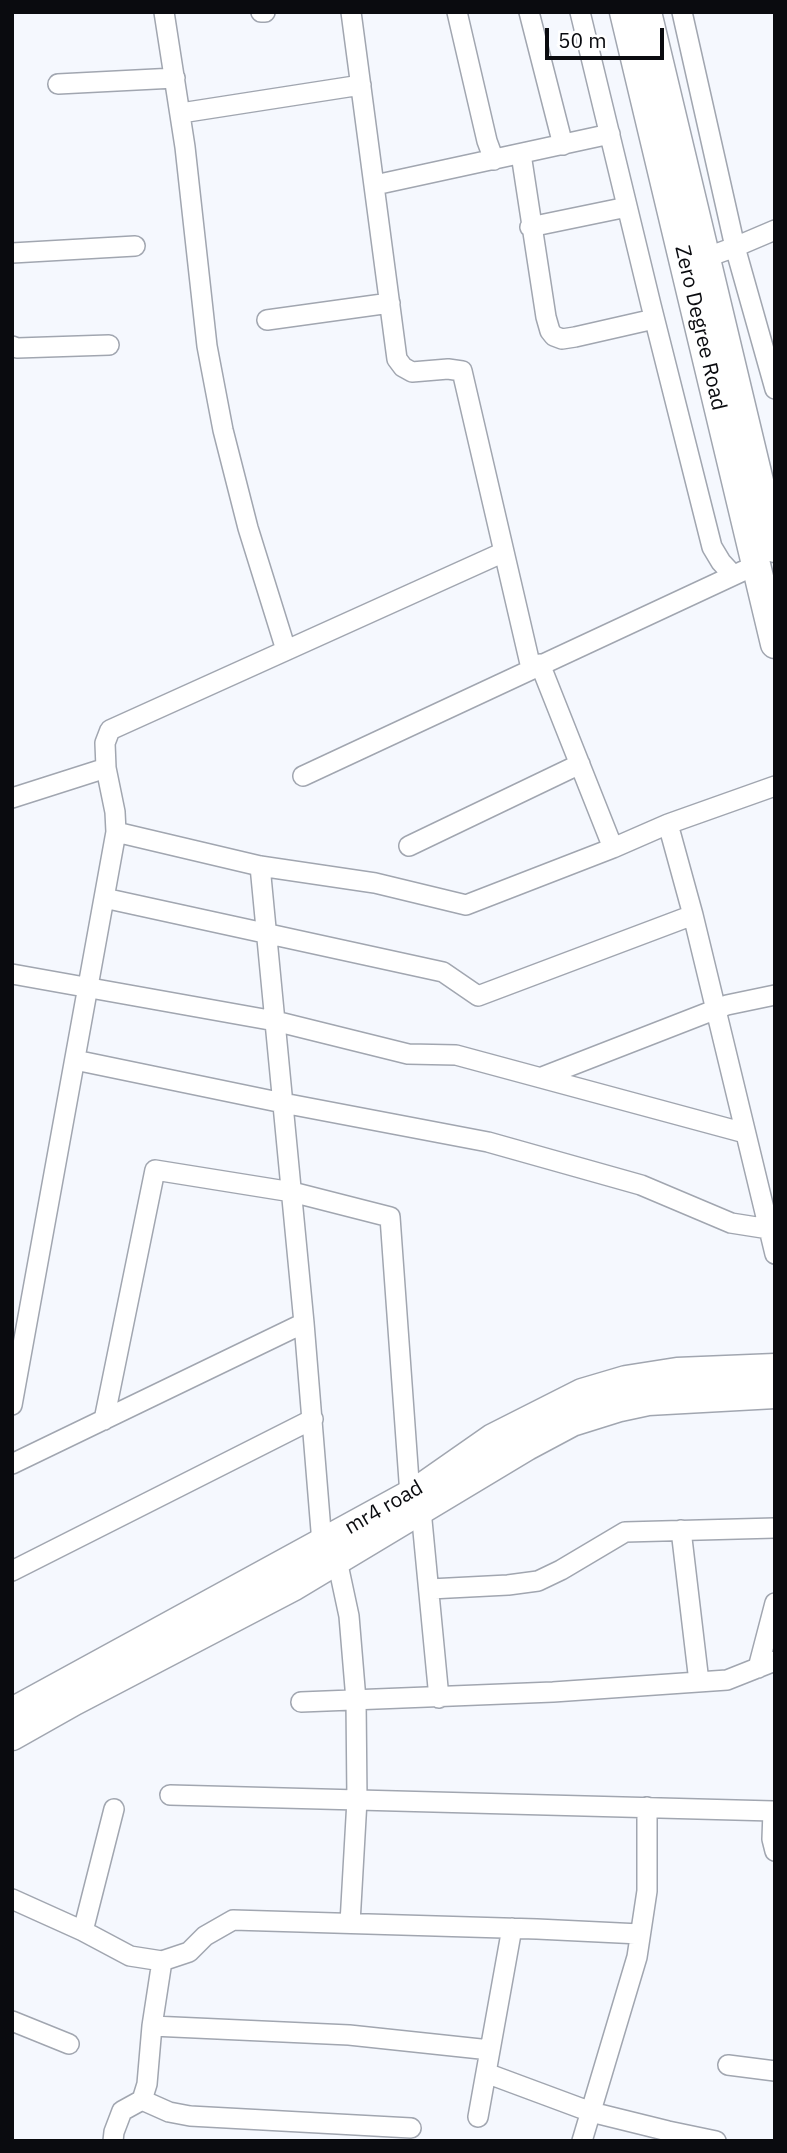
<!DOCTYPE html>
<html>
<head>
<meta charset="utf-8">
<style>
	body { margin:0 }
	#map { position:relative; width:787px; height:2153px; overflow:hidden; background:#f5f8fe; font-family:"IBM Plex Sans",sans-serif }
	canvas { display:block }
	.frame { position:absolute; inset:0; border:14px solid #0a0b0f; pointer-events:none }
	.scale { position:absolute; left:545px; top:28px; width:119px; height:32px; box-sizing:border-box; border:4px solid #0a0b0f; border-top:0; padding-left:9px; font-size:21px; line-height:24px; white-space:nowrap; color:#0a0b0f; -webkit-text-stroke:5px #fff; paint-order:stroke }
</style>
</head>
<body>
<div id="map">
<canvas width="787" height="2153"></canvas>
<div class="frame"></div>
<div class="scale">50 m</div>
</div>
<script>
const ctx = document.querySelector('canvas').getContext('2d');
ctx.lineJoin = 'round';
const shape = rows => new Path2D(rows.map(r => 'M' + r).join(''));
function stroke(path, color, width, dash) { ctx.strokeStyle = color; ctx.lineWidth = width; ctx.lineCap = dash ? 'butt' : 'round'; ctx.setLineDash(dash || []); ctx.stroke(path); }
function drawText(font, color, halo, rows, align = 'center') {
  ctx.font = font + ' "IBM Plex Sans",sans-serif'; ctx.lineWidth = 5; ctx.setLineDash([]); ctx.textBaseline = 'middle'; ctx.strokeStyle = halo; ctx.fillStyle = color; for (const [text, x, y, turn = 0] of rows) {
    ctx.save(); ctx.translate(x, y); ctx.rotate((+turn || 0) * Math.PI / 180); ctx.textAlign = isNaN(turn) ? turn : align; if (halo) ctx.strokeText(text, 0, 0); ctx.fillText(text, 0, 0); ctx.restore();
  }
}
const street = shape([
	[164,12,185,147,207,346,223,430,248,528,286,650],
	[261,12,265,12],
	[351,12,397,359,403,367,412,372,448,369,462,371,531,668],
	[457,12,487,141,494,160],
	[529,12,563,145],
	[580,12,651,305,712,547,721,562,733,575],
	[682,12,735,247,775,389],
	[58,84,175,78],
	[181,113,361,85],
	[521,154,546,317,550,331,554,336,562,339,575,337,654,319],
	[375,185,610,134],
	[530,227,627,207],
	[12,253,135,246],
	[694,262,735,247,775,230],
	[267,320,390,303],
	[12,346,17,348,109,345],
	[540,664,613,848],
	[303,776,743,571],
	[12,798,106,768],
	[668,824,693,915,775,1254],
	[116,832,260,866,375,883,466,905,613,848,668,824,775,786],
	[409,846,580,764],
	[260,866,304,1323,322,1543],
	[104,898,443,972,478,996,693,915],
	[12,974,275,1021,408,1054,456,1055,745,1133],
	[75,1060,283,1103,488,1142,641,1185,731,1223,769,1229],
	[542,1077,727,1005,775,995],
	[12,1405,116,832,115,812,106,768,105,743,110,730,504,552],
	[104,1420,155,1170,292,1192,390,1217,410,1495],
	[12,1464,304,1323],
	[421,1510,439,1698],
	[681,1530,699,1682],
	[337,1560,349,1616,356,1700,357,1800,350,1923],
	[12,1571,313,1419],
	[430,1589,508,1585,538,1581,561,1570,625,1532,775,1528],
	[758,1668,775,1603],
	[301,1702,553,1692,727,1680,775,1661],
	[170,1795,773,1811,772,1839,775,1851],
	[12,1899,83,1931,130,1956,162,1961,189,1952,205,1936,233,1920,537,1929,640,1934],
	[83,1931,114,1809],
	[12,2021,69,2044],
	[152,2026,349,2035,490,2050],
	[728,2065,775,2071],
	[486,2073,591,2112,668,2131,716,2141],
	[142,2100,169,2112,190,2116,411,2128],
	[478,2117,512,1928],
	[113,2141,114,2132,122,2111,142,2100,147,2084,152,2026,162,1961],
	[582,2141,637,1957,647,1891,647,1807]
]);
const secondary = shape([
	[624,12,775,644],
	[647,12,775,548],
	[12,1712,420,1489,493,1438,582,1393,626,1380,677,1372,775,1368],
	[12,1736,74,1701,294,1586,527,1446,572,1422,620,1407,648,1401,775,1394]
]);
stroke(street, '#a1a6b0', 22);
stroke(secondary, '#a1a6b0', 31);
stroke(street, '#fff', 19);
stroke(secondary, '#fff', 28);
drawText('21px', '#0a0b0f', '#fff', [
	["Zero Degree Road",700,328,77],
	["mr4 road",384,1508,-30]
]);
</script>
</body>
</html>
